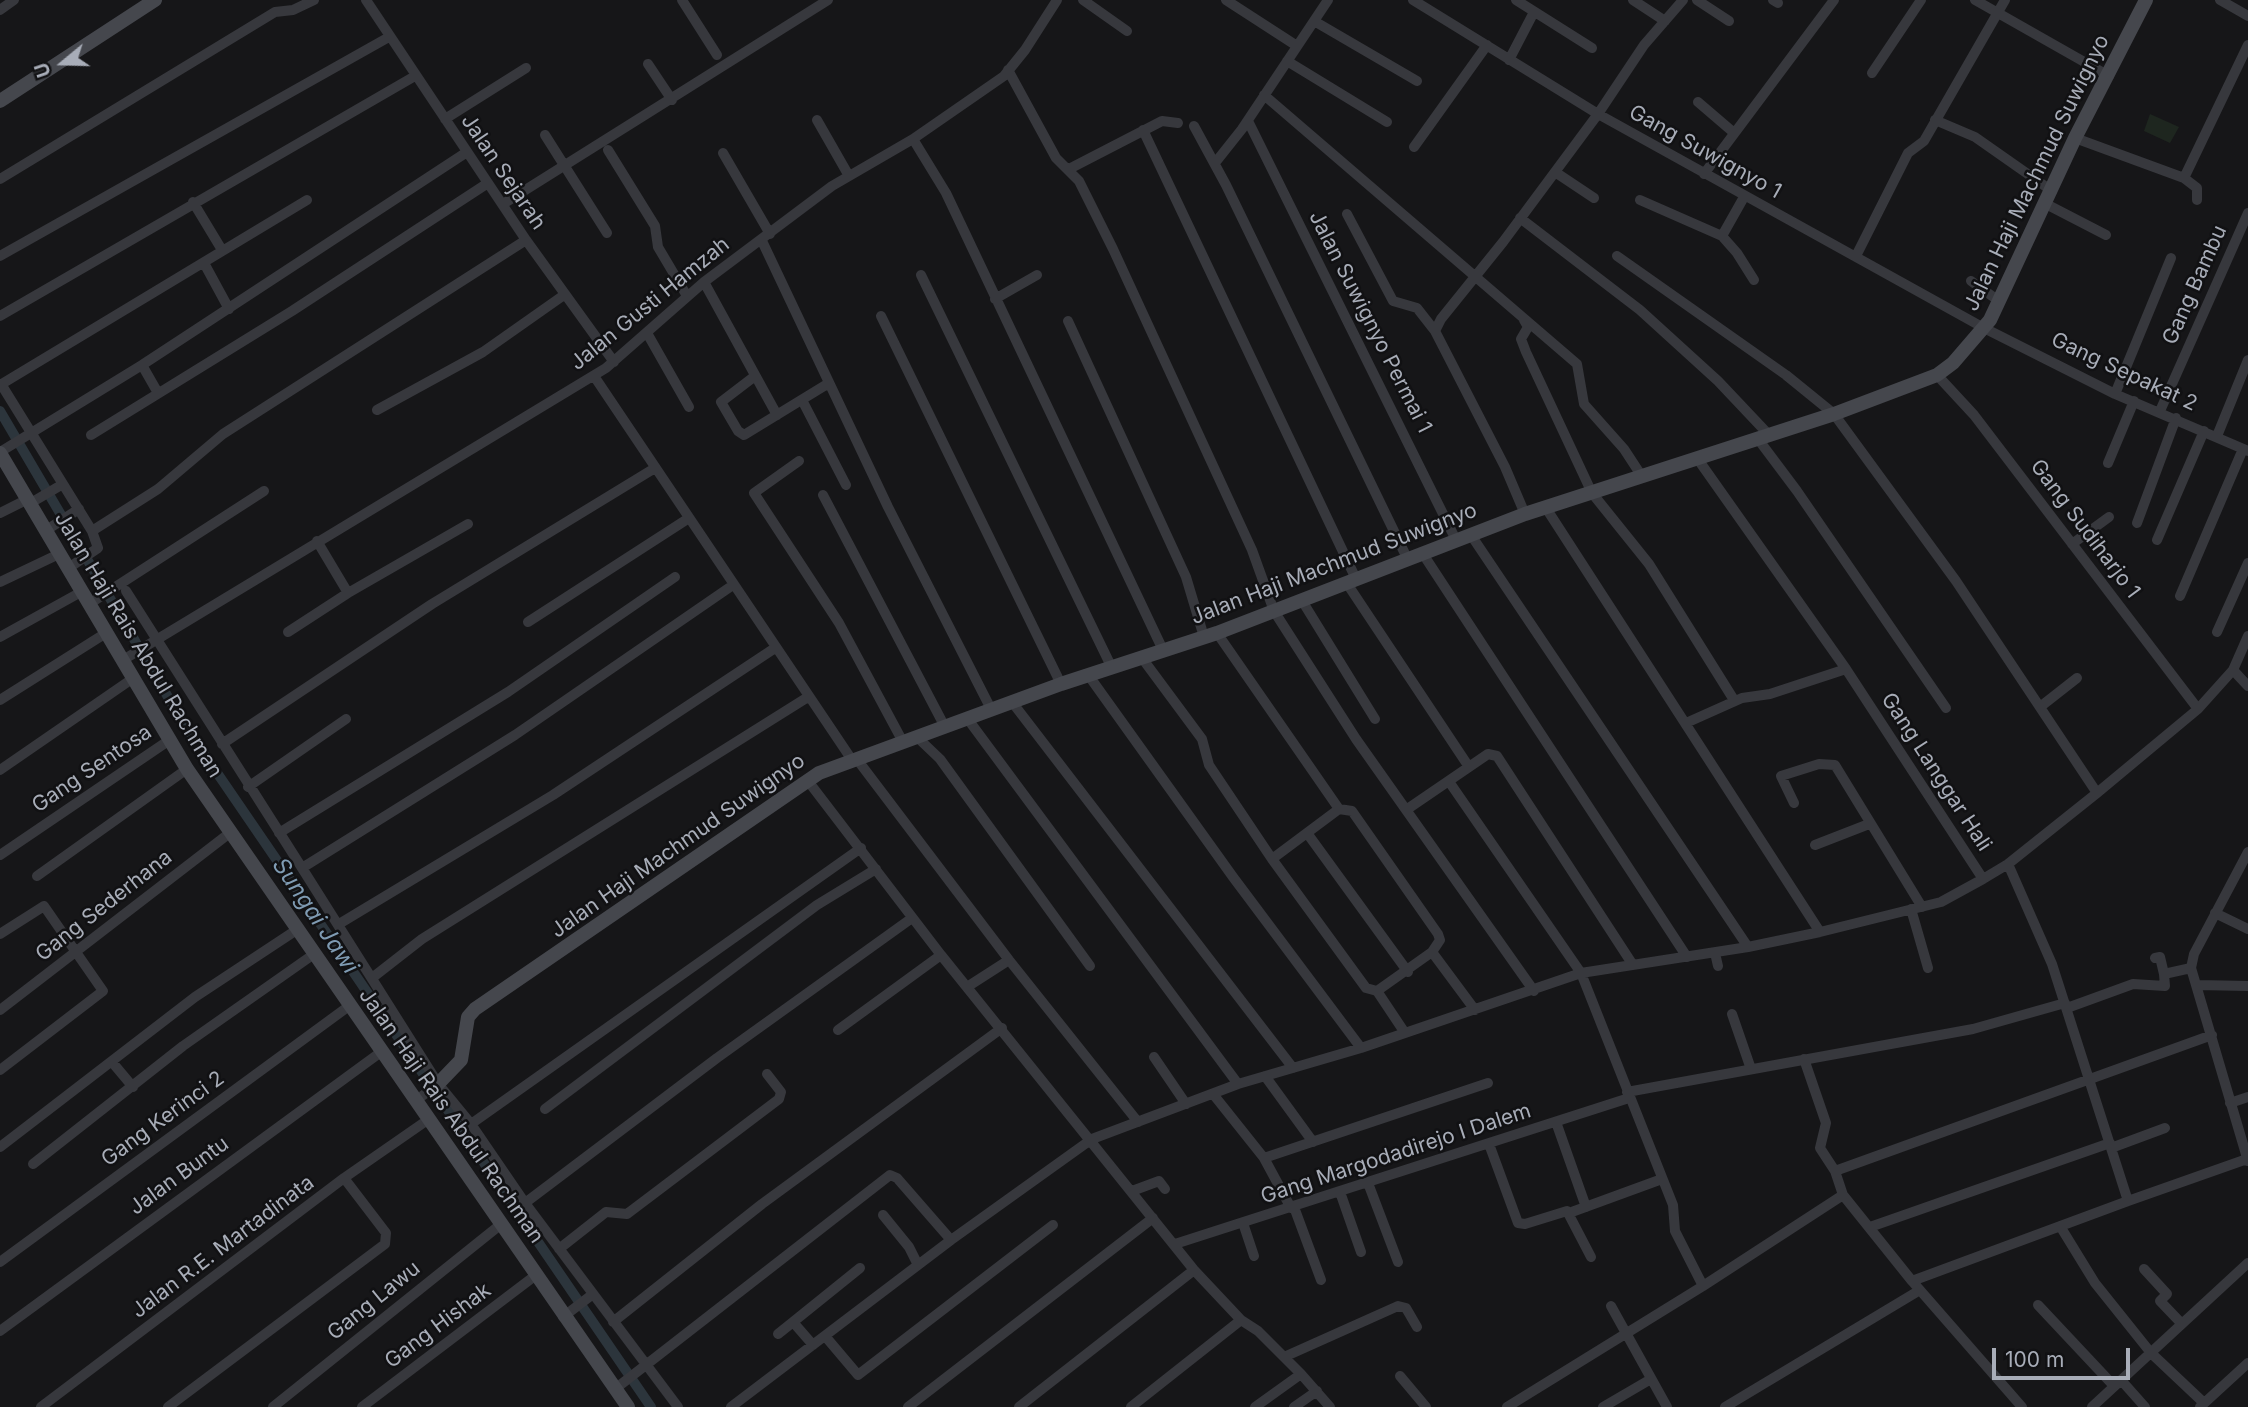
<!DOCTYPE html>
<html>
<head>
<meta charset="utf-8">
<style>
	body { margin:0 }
	#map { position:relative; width:2248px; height:1407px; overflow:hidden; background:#161618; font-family:Inter,sans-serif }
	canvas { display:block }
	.north { position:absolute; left:28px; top:28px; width:70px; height:70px; -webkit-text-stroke:5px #111113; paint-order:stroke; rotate:251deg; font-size:19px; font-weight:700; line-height:28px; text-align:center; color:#a8adb8 }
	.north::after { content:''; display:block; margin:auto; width:24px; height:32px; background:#a8adb8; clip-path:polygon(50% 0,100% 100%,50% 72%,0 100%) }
	.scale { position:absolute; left:1992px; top:1348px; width:138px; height:32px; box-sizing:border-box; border:4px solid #a8adb8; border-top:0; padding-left:9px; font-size:21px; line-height:24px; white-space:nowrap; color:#a8adb8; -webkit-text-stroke:5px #111113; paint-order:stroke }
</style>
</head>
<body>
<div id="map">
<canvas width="2248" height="1407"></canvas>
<div class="north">U</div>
<div class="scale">100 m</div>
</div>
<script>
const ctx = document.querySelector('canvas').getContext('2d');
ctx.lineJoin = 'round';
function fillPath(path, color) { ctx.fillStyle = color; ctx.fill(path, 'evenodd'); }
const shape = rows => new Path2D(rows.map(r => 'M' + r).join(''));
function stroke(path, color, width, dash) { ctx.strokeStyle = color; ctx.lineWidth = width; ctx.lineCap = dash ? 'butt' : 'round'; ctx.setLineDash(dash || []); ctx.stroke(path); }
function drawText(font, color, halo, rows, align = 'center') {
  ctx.font = font + ' Inter,sans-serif'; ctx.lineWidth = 5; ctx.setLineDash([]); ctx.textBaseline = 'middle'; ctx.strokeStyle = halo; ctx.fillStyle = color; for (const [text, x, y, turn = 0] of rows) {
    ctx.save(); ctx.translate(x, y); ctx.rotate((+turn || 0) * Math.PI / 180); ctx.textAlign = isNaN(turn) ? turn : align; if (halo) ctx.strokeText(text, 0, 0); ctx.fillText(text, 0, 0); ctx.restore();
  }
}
fillPath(shape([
	[2150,114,2179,127,2170,143,2144,131]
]), '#1e261f');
stroke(shape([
	[0,411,185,726,651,1407]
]), '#2c353c', 10);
stroke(shape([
	[366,0,526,240,614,362],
	[682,0,717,55],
	[1083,0,1127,31],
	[1226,0,1297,46],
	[1413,0,1598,114,1984,328,2115,394,2248,451],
	[1516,0,1592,48],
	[1633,0,1665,21],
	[1697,0,1729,21],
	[1773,0,1778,3],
	[1975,0,2109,76],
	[2220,0,2248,16],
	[0,10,14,0],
	[1314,21,1417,81],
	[1509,60,1534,12],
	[1287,61,1387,122],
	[648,64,672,100],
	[1008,70,1056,158,1079,181,1113,249,1252,550,1274,611,1356,739,1534,991],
	[1872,73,1921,0],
	[1264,95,1577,364,1584,404,1624,449,1641,475],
	[1698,102,1733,132],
	[445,119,526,68],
	[817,120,849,176],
	[1935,120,1975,137,2052,191],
	[1248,121,1456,540],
	[1194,126,1226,185,1408,560],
	[1143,130,1356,579],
	[545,135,607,233],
	[2075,138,2184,178,2248,45],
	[913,139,946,193,1163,650],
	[1414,147,1487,45],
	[608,150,655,226,658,247,687,296],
	[723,153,770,234],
	[1215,163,1242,129,1328,0],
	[1069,169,1162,121,1178,123],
	[1555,172,1594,198],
	[1704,174,1834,0],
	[2184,178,2197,188,2197,200],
	[0,179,275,12,293,10,314,0],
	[1744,197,1722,236,1737,253,1754,280],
	[1640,200,1722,236],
	[193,202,222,250],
	[503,204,828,0],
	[2046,204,2106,235],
	[1347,214,1393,301,1417,308,1435,331],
	[1520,218,1640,310,1718,381,1769,435],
	[762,241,888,507,991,709],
	[0,256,389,37],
	[1617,256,1786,375,1834,414,1956,581,2097,793],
	[1856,256,1908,153,1924,141,2005,0],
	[204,263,229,309],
	[921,275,1112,668],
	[1971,281,1999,301],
	[704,282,777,415],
	[995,299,1037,275],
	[0,316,415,76],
	[881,316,1061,684],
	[1524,320,1528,327,1521,339,1526,352,1592,493,1649,564,1734,700],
	[1068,321,1186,577,1204,637],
	[647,333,689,407],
	[142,365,158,393],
	[1937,375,1974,415,2198,709],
	[594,376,852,760],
	[755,376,721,402,738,431,744,435,829,383],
	[1,384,92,531],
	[0,385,307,200],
	[2115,394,2171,258],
	[802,400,846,485],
	[377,410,483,352,564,295],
	[2160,411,2248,213],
	[91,435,292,311,488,183],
	[2217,436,2248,360],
	[1758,439,1797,491,1946,708],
	[0,452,142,365,467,152],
	[1697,458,1846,669,1983,879,2008,864,2097,793,2198,709,2233,670,2248,636],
	[799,461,754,493,839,623,903,742],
	[2108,463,2134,401],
	[823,495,945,727],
	[29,504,63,484],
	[1546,508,1820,932],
	[0,513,26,500],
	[1525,514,1505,467,1435,331,1441,319,1503,242,1598,114,1644,45,1683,0],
	[2137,523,2176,418],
	[45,531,79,509],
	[1471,535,1748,947],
	[2157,540,2204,431],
	[317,541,348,593],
	[2072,544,2109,517],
	[1423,554,1687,957],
	[67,569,98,548,92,531,158,489,223,434,526,240],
	[0,582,59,554],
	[1346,582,1469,767],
	[126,591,302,868],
	[2180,596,2243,449],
	[1301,599,1375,719],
	[89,604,264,491],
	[528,622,689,518],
	[288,632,348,593,468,524],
	[2217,632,2248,563],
	[1217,633,1339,809,1352,811,1438,934,1440,940,1432,952,1475,1010],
	[0,637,81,592],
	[1142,658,1202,739,1209,765,1272,859,1366,988,1377,991,1432,952],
	[123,660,606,368,704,282,832,186,913,139,1004,76,1025,50,1057,0],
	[2233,670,2248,686],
	[1089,676,1233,877,1361,1048],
	[0,700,106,633],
	[1012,702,1293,1068],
	[2040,707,2077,678],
	[967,718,1238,1084],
	[1686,723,1742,698,1770,694,1846,669],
	[918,738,940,759,1090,966],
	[222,744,432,604,655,468],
	[856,758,1009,960,1138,1122],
	[0,770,132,679],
	[808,781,941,955,1194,1270,1241,1320,1258,1331,1301,1374,1330,1407],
	[1450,783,1581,973,1673,1205,1675,1231,1703,1286,1843,1195],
	[248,787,346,719],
	[1794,803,1781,776,1819,764,1835,765,1922,907],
	[1406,810,1488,754,1497,756,1633,965],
	[279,833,508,692,675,577],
	[1307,833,1408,972],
	[1815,845,1869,824],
	[2248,852,2194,954,2191,968,2248,1161],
	[0,855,171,739],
	[1272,859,1339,809],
	[2008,864,2052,964,2128,1201,2247,1159],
	[37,876,187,769],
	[1911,909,1928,968],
	[2215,913,2248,929],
	[339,924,553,795,775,648],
	[0,934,44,906,103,991,0,1070],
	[1715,953,1718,966],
	[2155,958,2160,957,2164,974,2191,968],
	[372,978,422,939,808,697],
	[2197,985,2248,986],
	[967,987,1009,960],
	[1377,991,1405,1033],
	[2067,1008,2133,984,2165,986,2164,974],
	[0,1010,231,832],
	[1732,1014,1751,1069],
	[838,1030,941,955],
	[1154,1057,1186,1104],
	[1804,1059,1826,1123,1820,1148,1835,1171,1843,1195,1912,1281,2022,1407],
	[112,1062,133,1087],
	[1265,1076,1313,1142],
	[1627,1092,1973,1029,2065,1003],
	[1213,1094,1264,1158,1291,1208],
	[415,1101,436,1086],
	[2230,1103,2248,1097],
	[545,1109,817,905,876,869],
	[1556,1122,1586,1207],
	[471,1124,861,848],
	[1489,1144,1518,1223,1525,1224,1567,1211,1591,1257],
	[0,1147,195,997,298,929],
	[2111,1148,2165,1128],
	[1264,1158,1488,1083],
	[33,1164,183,1046,314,954],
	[1835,1171,2212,1035],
	[1368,1183,1398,1262],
	[1132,1191,1159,1181,1165,1189],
	[1340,1192,1361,1252],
	[525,1203,717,1058,912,918],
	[1294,1207,1321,1280],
	[1569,1213,1662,1179],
	[883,1215,909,1247,918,1265],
	[1243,1223,1254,1256],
	[2060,1226,2095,1283,2151,1353,2204,1403],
	[1870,1227,2110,1143],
	[1175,1244,1629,1098],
	[559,1249,606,1212,627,1214,779,1099,781,1092,767,1074],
	[0,1262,349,1006],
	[2144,1269,2167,1294,2160,1301,2182,1324],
	[1912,1281,2128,1201],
	[2038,1305,2114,1386],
	[1611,1306,1667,1407],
	[563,1317,593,1294],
	[613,1322,762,1204,1002,1028],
	[0,1331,381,1052],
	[778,1334,793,1322],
	[825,1336,858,1375,1053,1225],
	[813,1345,793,1322,860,1268],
	[1284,1357,1398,1306,1406,1308,1417,1327],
	[1400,1376,1426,1407],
	[2121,1380,2145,1407],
	[615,1389,890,1175,897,1178,951,1240],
	[41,1407,344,1178,429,1119],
	[168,1407,385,1244,386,1233,344,1178],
	[273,1407,500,1225],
	[362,1407,536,1275],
	[678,1407,525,1203,471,1124,439,1085,302,868,515,735,733,585],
	[731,1407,951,1240,1092,1139,1238,1084,1361,1048,1581,973,1748,947,1820,932,1941,902,1983,879],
	[908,1407,1153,1218],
	[1019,1407,1194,1270],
	[1131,1407,1241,1320],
	[1255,1407,1301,1374],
	[1294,1407,1317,1391],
	[1507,1407,1703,1286],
	[1603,1407,1651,1379],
	[1725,1407,1920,1290],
	[2092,1407,2248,1263],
	[2200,1407,2248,1363]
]), '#37383d', 10);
stroke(shape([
	[0,101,155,0],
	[0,453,187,769,628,1407],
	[436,1086,461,1060,468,1017,475,1009,819,773,1061,684,1217,633,1525,514,1834,414,1937,375,1953,363,1990,320,2075,138,2146,0]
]), '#45474d', 14);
drawText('21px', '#a8adb8', '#111113', [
	["Gang Suwignyo 1",1705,152,29],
	["Jalan Sejarah",503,172,56],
	["Jalan Haji Machmud Suwignyo",2037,173,-64],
	["Gang Bambu",2195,285,-66],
	["Jalan Gusti Hamzah",650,304,-39],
	["Jalan Suwignyo Permai 1",1370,322,63],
	["Gang Sepakat 2",2124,372,25],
	["Gang Sudiharjo 1",2085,529,53],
	["Jalan Haji Machmud Suwignyo",1334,564,-21],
	["Jalan Haji Rais Abdul Rachman",138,645,59],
	["Gang Sentosa",92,769,-34],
	["Gang Langgar Hali",1936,772,57],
	["Jalan Haji Machmud Suwignyo",678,846,-35],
	["Gang Sederhana",104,906,-38],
	["Jalan Haji Rais Abdul Rachman",451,1116,55],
	["Gang Kerinci 2",163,1119,-36],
	["Gang Margodadirejo I Dalem",1396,1154,-18],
	["Jalan Buntu",179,1176,-36],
	["Jalan R.E. Martadinata",223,1247,-37],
	["Gang Lawu",374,1301,-39],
	["Gang Hishak",438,1326,-37]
]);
drawText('italic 23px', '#7f9bb3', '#111113', [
	["Sungai Jawi",315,916,56]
]);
</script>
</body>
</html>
